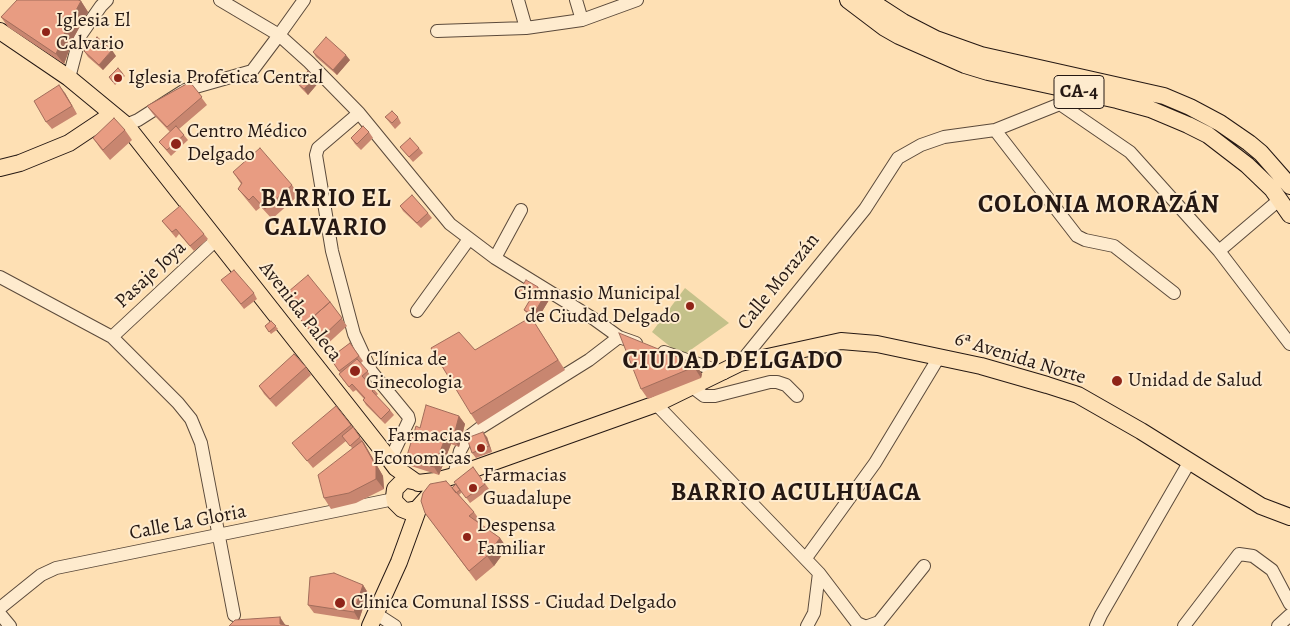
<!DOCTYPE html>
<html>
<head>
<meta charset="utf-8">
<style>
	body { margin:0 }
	canvas { display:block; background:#fee0b4 }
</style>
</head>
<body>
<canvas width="1290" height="626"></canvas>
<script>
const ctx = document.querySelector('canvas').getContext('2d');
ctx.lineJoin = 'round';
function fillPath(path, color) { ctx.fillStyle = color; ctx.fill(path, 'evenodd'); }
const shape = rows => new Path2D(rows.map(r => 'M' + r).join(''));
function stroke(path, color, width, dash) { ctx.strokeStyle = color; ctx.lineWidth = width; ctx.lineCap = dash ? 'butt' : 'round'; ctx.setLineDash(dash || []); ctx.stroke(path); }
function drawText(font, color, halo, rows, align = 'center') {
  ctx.font = font + ' Alegreya,serif'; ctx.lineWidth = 4; ctx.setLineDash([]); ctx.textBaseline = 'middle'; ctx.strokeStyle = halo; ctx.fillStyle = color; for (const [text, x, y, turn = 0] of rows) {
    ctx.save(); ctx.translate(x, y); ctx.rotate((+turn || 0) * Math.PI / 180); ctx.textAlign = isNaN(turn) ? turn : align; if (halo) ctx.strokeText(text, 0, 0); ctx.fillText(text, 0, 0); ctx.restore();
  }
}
fillPath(shape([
	[685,288,729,323,682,356,652,332]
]), '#c4c18a');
const minor = shape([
	[220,0,279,35,309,62,359,113,450,224,495,258,594,319,619,337,636,343],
	[518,0,526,28],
	[576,0,582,20],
	[437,31,526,28,582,20,637,0],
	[69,78,80,36,101,6,107,0],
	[1060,104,1130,152,1219,251,1290,344],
	[359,113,318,148,316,155,332,251,354,334,371,371,408,416,409,420,390,460],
	[126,125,138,120,185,90,252,71,279,35,304,0],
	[995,130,1077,236,1085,240,1114,246,1174,293],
	[1219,251,1279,200],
	[495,258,521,210],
	[0,277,112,337,178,403,191,419,201,443,234,615],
	[417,311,469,239],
	[112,337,216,240],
	[664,352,724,373],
	[740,363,865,209,898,158,921,145,944,137,995,130,1060,104,1077,92],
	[692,387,704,396,715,396,770,382,777,382,786,385,797,396],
	[656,404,819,573,857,623,864,626],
	[454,476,460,451,467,438,480,428,589,360,619,337],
	[806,558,875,463,939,357],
	[0,608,41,575,56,568,394,499],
	[375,613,395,626],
	[0,614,10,626],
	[807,626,814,613,819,573],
	[868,626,879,622,924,566],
	[1096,626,1101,615,1190,461],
	[1184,626,1239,554,1253,556,1272,570,1290,604],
	[1278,626,1290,615]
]);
const major = shape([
	[848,0,885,28,899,36,965,65,988,72,1117,100,1150,109,1188,125,1208,135,1247,165,1272,189,1290,215],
	[869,0,903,22,936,39,981,55,1164,96,1190,107,1220,123,1249,143,1261,153,1290,186],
	[0,31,69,78,126,125,390,460,396,468,413,480],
	[0,168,20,163,69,143,111,115],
	[417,482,408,480,403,481,395,489,394,497,395,502,402,509,407,511,417,509,436,488],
	[418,483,435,481,454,476,656,404,740,363,841,341,877,344,981,366,1047,385,1078,395,1141,431,1261,506,1290,517],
	[370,626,399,562,419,507]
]);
stroke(minor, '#5b4a3b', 14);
stroke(major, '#251813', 18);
stroke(minor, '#feebce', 12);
stroke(major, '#fee0b4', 16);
fillPath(shape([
	[81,1,88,12,74,37,64,64,8,27,1,17],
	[84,51,116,56,103,70,88,57],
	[313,52,350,60,337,75,316,57],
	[118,68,125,76,115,85,109,77],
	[190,82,207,105,179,129,188,140,171,156,159,142,170,132,153,114,147,106],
	[319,82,308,95,301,88,297,83],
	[65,93,77,114,52,129,46,122],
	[385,117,398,117,401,123,395,129],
	[125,130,132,140,110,160,100,148,93,138],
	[369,132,373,138,361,150,355,144,351,138],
	[400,147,419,148,423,153,413,162],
	[233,172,292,185,299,195,272,219,261,207,256,211,246,199,238,189,241,184],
	[400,206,428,213,432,218,421,228,403,211],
	[162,221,204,234,208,239,194,251,179,234,176,238],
	[221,280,254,293,257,299,244,309],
	[538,287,541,293,549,300,537,320,528,315,524,310,530,300,523,296,519,291],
	[282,297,330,302,347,326,323,348],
	[271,321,278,329,271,334,265,326],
	[538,328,565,370,478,425,471,414,475,350],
	[350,343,363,361,361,363,371,376,366,380,378,394,376,396,390,410,394,415,385,424,366,405,363,400,364,399,356,390,353,392,343,380,339,374,340,373,330,358],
	[695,364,702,374,701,378,648,399,641,389],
	[306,367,311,375,276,407,264,394,259,386],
	[459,416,465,424,459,447,451,444,439,475,411,466,406,459,420,428],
	[351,425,364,443,383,476,384,489,356,503,331,509,324,498,352,448,346,441,313,468,292,443],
	[487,437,492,452,476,458,472,453],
	[473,467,489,489,470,503,462,492,459,495,474,512,481,522,480,523,500,538,507,548,494,566,476,581,425,513],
	[363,585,368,593,359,620,314,613,308,605]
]), '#c88670');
fillPath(shape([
	[81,1,88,12,74,37,64,64,56,54,67,27],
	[112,50,116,56,103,70,99,65],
	[346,55,350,60,337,75,333,70],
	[315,77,319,82,308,95,304,89],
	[59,85,65,93,77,114,72,106],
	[538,287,541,292,540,295,536,290],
	[545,295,549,300,537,320,533,315],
	[695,364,702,374,701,378,694,367],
	[459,416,465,424,459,447,453,439],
	[483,432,487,437,492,452,489,446],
	[446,436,451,444,439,475,434,467],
	[362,441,364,443,383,476,384,489,376,479],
	[500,538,507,548,494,566,487,556],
	[363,585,368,593,359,620,354,612],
	[280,617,286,626,280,624]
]), '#a26d5b');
const building = shape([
	[17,0,78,0,81,1,67,27,56,54,1,17,17,0],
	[97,37,112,50,99,65,84,51,97,37],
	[326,37,346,55,333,70,313,52,326,37],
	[118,68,123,74,113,82,109,77,118,68],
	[308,71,315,77,304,89,297,83,308,71],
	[190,82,202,97,167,127,147,106,190,82],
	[59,85,72,106,46,122,34,101,59,85],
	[392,111,398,117,392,123,385,117,392,111],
	[114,118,125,130,103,150,93,138,114,118],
	[176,126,184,135,167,150,159,142,176,126],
	[363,126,369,132,357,144,351,138,363,126],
	[410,138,419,148,409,157,400,147,410,138],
	[260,148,292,185,265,209,253,196,249,200,238,189,242,183,233,172,260,148],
	[412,195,428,213,417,223,400,206,412,195],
	[180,206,204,234,190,246,176,229,172,232,162,221,180,206],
	[234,270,254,293,241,304,221,280,234,270],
	[308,275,330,302,305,324,307,327,282,297,308,275],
	[526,280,538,287,536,290,545,295,533,315,524,310,531,298,519,291,526,280],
	[330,302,342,318,318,341,305,324,330,302],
	[531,317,558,360,471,414,431,348,459,332,475,350,531,317],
	[271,321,276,326,269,332,265,326,271,321],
	[619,333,695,364,694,367,641,389,619,333],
	[350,343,359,356,339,371,330,358,350,343],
	[294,354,306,367,270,399,259,386,294,354],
	[357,359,368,371,362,376,374,389,372,391,390,410,381,419,363,400,365,398,352,384,349,387,339,374,357,359],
	[426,405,459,416,453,439,446,436,434,467,406,459,416,426,420,428,426,405],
	[336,406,351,425,307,461,292,443,336,406],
	[353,427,360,437,350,446,342,436,353,427],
	[483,432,489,446,472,453,467,438,483,432],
	[362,441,376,466,376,479,349,493,324,498,318,475,362,441],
	[473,467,485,484,466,498,454,482,473,467],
	[446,481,474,512,469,516,500,538,487,556,469,571,425,513,421,501,423,493,430,484,446,481],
	[456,484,460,490,456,493,452,488,456,484],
	[334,573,363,585,354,612,308,605,310,577,334,573],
	[280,617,280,624,289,626,229,626,235,620,280,617]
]);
fillPath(building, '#e89c82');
stroke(building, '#a26d5b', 1);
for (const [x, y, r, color] of [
	[46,32,5,"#8f2418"],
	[118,78,5,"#8f2418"],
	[176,144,6,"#8f2418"],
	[690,306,5,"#8f2418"],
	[355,371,6,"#8f2418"],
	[1117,381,6,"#8f2418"],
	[481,448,5,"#8f2418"],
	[473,488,5,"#8f2418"],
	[467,537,5,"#8f2418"],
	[340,603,6,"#8f2418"]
]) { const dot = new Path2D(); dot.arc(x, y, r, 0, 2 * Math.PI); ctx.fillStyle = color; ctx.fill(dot); stroke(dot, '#feebce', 2); }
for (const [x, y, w] of [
	[1079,92,50]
]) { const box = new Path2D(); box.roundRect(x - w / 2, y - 16.5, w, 33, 4); ctx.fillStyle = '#feebce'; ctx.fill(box); stroke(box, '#251813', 1); }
drawText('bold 19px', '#251813', null, [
	["CA-4",1079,92]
]);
drawText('20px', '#251813', '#feebce', [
	["Iglesia El",56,21],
	["Calvario",56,44],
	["Iglesia Profetica Central",128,78],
	["Centro Médico",187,132],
	["Delgado",187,155],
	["Gimnasio Municipal",680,294,"right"],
	["de Ciudad Delgado",680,317,"right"],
	["Clínica de",366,360],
	["Ginecologia",366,383],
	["Unidad de Salud",1128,381],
	["Farmacias",471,436,"right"],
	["Economicas",471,459,"right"],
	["Farmacias",483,476],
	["Guadalupe",483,499],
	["Despensa",477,526],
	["Familiar",477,549],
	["Clinica Comunal ISSS - Ciudad Delgado",351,603]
], 'left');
drawText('20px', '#251813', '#feebce', [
	["Pasaje Joya",151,275,-43],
	["Calle Morazán",779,282,-51],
	["Avenida Paleca",300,312,52],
	["6ª Avenida Norte",1020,359,17],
	["Calle La Gloria",188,523,-11]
]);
ctx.letterSpacing = '1px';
drawText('bold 25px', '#251813', '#feebce', [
	["BARRIO EL",326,200],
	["CALVARIO",326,229],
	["COLONIA MORAZÁN",1099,206],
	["CIUDAD DELGADO",733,362],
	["BARRIO ACULHUACA",796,494]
]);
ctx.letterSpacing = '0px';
</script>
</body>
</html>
